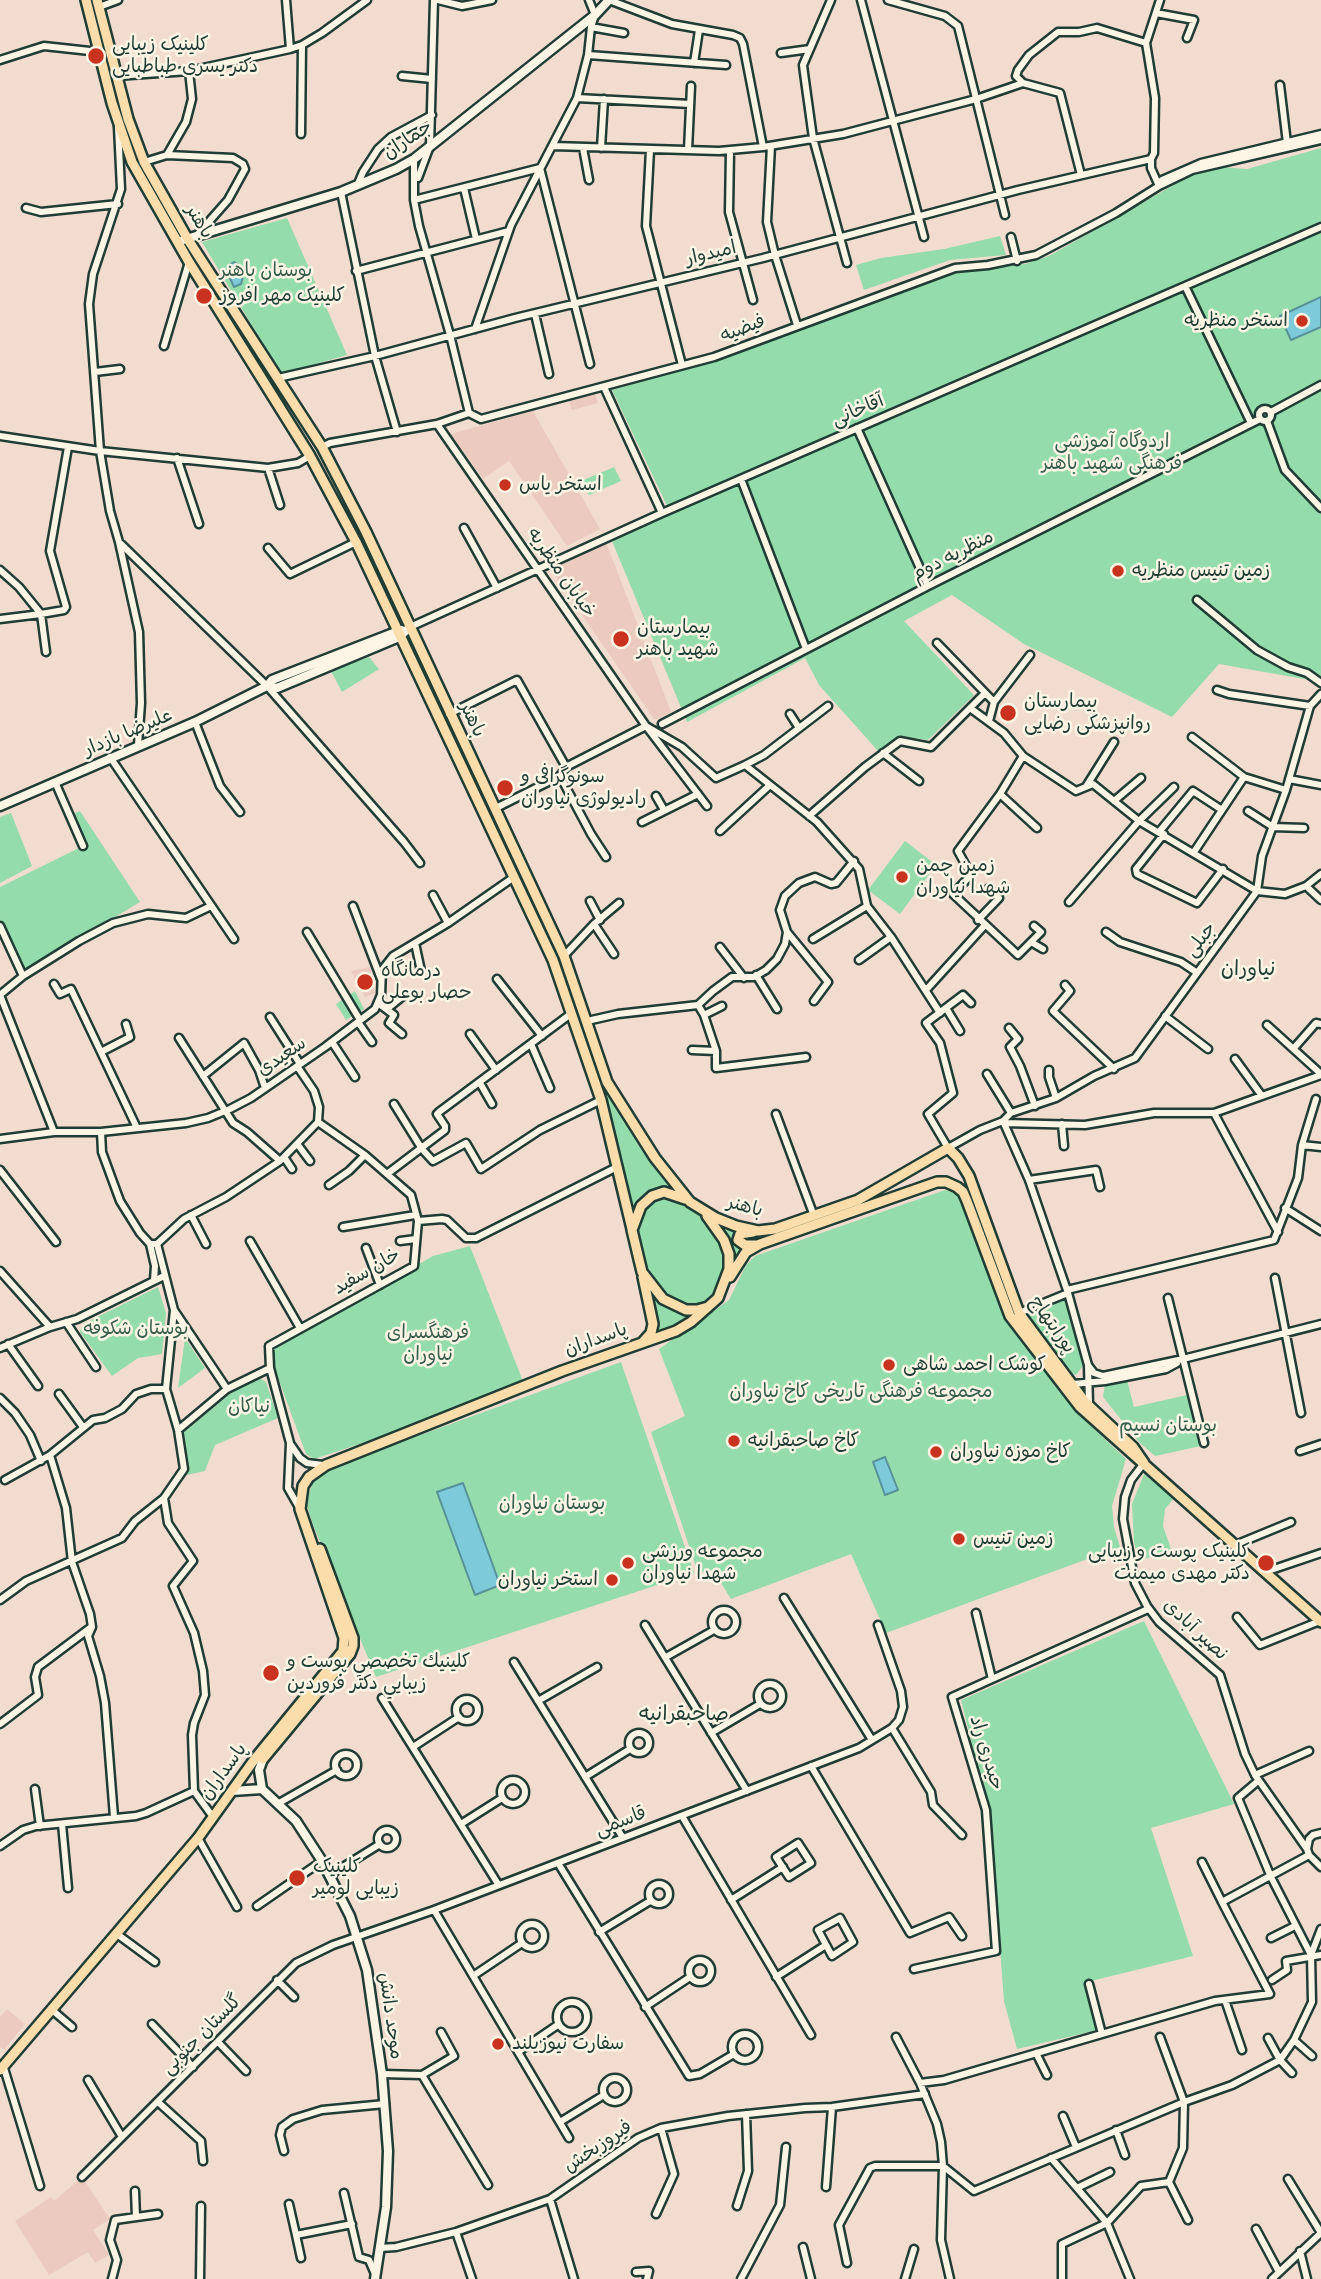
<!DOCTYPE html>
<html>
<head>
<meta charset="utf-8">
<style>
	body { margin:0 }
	canvas { display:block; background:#f2dccf }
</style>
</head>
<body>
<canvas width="1321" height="2279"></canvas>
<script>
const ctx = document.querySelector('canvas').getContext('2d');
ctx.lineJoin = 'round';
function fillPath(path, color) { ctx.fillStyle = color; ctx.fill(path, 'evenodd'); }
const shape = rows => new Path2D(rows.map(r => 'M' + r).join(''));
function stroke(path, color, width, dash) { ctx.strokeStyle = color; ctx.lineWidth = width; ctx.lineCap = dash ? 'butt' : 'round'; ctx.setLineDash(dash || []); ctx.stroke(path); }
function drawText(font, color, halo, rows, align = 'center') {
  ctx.font = font + ' Sriracha,"Playpen Sans Arabic",sans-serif'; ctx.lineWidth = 5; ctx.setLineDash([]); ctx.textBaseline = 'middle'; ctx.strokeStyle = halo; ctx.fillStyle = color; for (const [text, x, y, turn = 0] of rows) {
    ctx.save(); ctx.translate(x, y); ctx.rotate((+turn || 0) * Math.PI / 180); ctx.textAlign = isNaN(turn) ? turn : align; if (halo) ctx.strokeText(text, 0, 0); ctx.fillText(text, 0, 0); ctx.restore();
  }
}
fillPath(shape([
	[594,391,598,403,572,410,568,398],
	[533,411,600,529,567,546,509,461,483,479,451,434],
	[606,542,671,712,657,719,654,719,548,566],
	[370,967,375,993,365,997,351,971],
	[7,2009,25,2024,4,2050,0,2047,0,2017],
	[82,2177,110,2219,93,2230,109,2255,95,2263,88,2252,49,2275,15,2221,51,2197,54,2201]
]), '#ebcac0');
fillPath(shape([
	[1321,148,1321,682,1219,664,1172,717,1024,644,952,595,904,621,974,695,928,740,900,736,879,752,819,685,805,658,687,722,612,541,671,514,612,390,730,355,956,273,1025,264,1049,256,1193,174,1220,167,1247,169],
	[287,218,347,355,281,374,202,242],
	[1000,236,1006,255,950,260,864,290,856,265,881,258,944,249],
	[614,467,621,481,589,495,581,481],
	[369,657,379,669,342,692,331,671],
	[80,811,140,902,24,972,0,919,0,887,85,845,72,814],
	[11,813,32,866,0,883,0,817],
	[905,841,936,865,900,914,868,890],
	[355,991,364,1009,346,1020,336,1004],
	[595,1064,608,1095,642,1150,677,1191,666,1189,633,1219,612,1121],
	[945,1190,953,1192,961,1197,1005,1319,1074,1410,1126,1459,1112,1506,1114,1527,1120,1547,886,1633,851,1554,731,1599,713,1570,698,1573,651,1432,685,1416,659,1349,729,1300,746,1265,755,1256],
	[663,1196,684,1203,695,1211,707,1222,723,1245,726,1259,724,1273,715,1295,709,1301,695,1307,678,1304,663,1294,646,1269,636,1229,648,1203],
	[712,1218,726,1227,740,1232,737,1234,749,1248,731,1269,731,1241,728,1234],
	[470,1246,526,1389,314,1459,306,1454,273,1364,274,1347,433,1256],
	[648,1285,663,1303,677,1311,695,1315,663,1334,654,1335,657,1326,657,1316],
	[158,1287,166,1313,162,1354,138,1358,112,1376,80,1332,83,1324],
	[1065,1297,1084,1364,1077,1374,1071,1376,1025,1314],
	[185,1338,205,1368,178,1388],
	[621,1362,694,1573,376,1677,313,1525,306,1503,313,1481,330,1468],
	[259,1378,266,1382,278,1418,215,1445,205,1471,187,1475,188,1464,182,1434,232,1392],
	[1127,1380,1134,1407,1187,1395,1201,1446,1155,1456,1139,1442,1103,1397,1105,1384],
	[1144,1474,1174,1498,1165,1509,1163,1526,1171,1549,1139,1561,1134,1542,1132,1504],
	[1144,1621,1234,1804,1151,1828,1193,1956,1087,1982,1098,2030,1017,2049,1004,2001,990,1816,961,1700]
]), '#94dcab');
const water = shape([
	[234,262,242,267,244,273,241,284,234,287,228,274,229,265,234,262],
	[1321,297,1321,327,1291,340,1280,316,1321,297],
	[885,1457,898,1490,885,1495,873,1462,885,1457],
	[463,1483,500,1585,475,1595,437,1492,463,1483]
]);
fillPath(water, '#7dcbda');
stroke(water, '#579298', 2);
const minor = shape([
	[286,0,290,49],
	[438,0,462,6,492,0],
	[609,0,672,24,733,35,740,38,743,44,763,147],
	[831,0,803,65,804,73,813,138,847,263],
	[861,0,924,237],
	[888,0,945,16,958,26,1005,215],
	[99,7,118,0],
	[1156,13,1194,20,1187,38],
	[591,27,624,33],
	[781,53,810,49],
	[588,55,726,65],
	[0,60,44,46,99,52],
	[694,63,699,30],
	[116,76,189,71,290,49,302,45,322,33,367,0],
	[402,76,432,79],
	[1023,83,1016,76,1018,70,1029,55,1058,32,1079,32,1097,28,1146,43],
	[1280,85,1287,143],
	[577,98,690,104],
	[118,127,121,189,93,274,89,304,100,451,110,511,119,542,139,632,141,703,138,745],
	[301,134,302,45],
	[553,146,719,151,763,147,843,134,976,99,1023,83,1060,93,1081,175],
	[771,146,767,222,775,255,797,325],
	[583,148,589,180],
	[601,148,604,99],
	[650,150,646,226,682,365],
	[688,150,691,86],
	[730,151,729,212,753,300],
	[167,155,186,122,192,99,189,71],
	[414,159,414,200,419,226,450,335,469,413],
	[144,162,167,155,233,158,243,164,245,169,228,200,198,234],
	[540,168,590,364],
	[418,178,430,146,434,0],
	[1162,180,1201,163,1321,134],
	[357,186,363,172,378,149,391,137,432,115],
	[1159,186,1151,168,1151,159,1154,153,1155,98,1146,43,1160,0],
	[464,188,476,239],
	[341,192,375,356,397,432],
	[414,200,540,168],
	[26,208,41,212,118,204],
	[1011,237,1017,261],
	[356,271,509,231],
	[1185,286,1251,423],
	[535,314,549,374],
	[475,329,511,225,577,98,588,55,591,27,595,15,589,0],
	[164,346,189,262],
	[95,372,120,369],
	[278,378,375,356,515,318,763,258,1018,190,1151,159],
	[604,387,662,513],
	'1259 415a6 6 0 1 1 12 0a6 6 0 1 1-12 0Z',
	[1271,412,1321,385],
	[1267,421,1285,470,1321,508],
	[437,424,646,726,682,747,716,778,745,765,817,822,859,869,867,906,891,937,940,1013],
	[857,428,928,586],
	[0,436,100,451,268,468,298,463,310,456],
	[322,447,330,443,437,424,469,413,481,419,714,357,955,268,988,265,1036,255,1116,213,1159,186,1192,170,1321,140],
	[177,458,199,524],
	[268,468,280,505],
	[741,479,806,649],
	[464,528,497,588],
	[121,544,267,686,404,842,420,863],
	[268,548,290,574,356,542],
	[0,570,19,587,41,614],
	[1197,600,1257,650,1288,667,1307,673,1321,683],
	[41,614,46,652],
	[0,619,41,614,64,610,66,607,50,551,68,447],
	[410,627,662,513,1321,227],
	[937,643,994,702],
	[1217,690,1229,694,1310,706],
	[970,708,1004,733,1023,756,1076,791,1093,784,1139,821,1257,891,1285,894,1306,886,1321,874],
	[449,714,517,680,566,767],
	[790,714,799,728],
	[989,721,994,702,1030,655],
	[195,722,220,786,240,812],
	[662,724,928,586,1260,419],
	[1192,737,1244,777,1286,790],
	[883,753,919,781],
	[1023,756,1000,794,958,851,971,875,953,894,1018,955,1041,932,1034,926],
	[110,757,234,939],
	[745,765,764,755,828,706],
	[560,776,591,834,606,857],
	[1289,779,1321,785],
	[55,782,83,846],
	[1087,785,1114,742],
	[1000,794,1037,828],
	[656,796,664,810],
	[1114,801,1141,778],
	[494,809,560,776,566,767,646,726,707,806],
	[1248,811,1273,827,1304,828],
	[809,816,865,767,900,741,931,747,985,693],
	[642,822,698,794],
	[720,831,770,785],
	[1159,832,1193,791,1222,810],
	[1164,834,1136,869,1137,874,1197,903,1223,869],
	[1194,852,1244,777],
	[1306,886,1321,900],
	[433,895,448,923],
	[590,901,600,920],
	[1069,902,1139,821,1174,787],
	[353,906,381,979],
	[978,920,999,898,989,888],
	[594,924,614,954],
	[0,926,23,976],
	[307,932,360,1020],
	[787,932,828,982,814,1001],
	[1106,932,1120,942,1181,962,1196,972],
	[813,939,867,906],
	[1031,942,1043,949],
	[415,943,421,971],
	[720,947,744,978],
	[564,956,594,924,619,903],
	[859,960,891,937],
	[756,975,777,1009],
	[497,979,542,1036],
	[1065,985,1070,991,1053,1011,1114,1069],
	[926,990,985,925],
	[60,994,54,984,60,994,71,989,137,1128],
	[0,995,23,976,79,941,113,923,148,914,186,918,211,906],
	[0,995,54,1132],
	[378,1003,394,1015,389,1023,402,1034],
	[971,1003,963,995,926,1023,940,1043,953,1093,928,1114,948,1148,980,1130,1003,1121,1011,1113,1056,1098,1094,1076,1135,1058,1257,891,1262,856,1286,790,1310,706,1321,694],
	[698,1005,704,1015,716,1051,716,1068,806,1057],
	[946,1008,960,1031],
	[387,1009,403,996],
	[704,1015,722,1006],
	[1165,1016,1208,1049],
	[270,1017,300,1064],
	[587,1021,618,1014,698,1005,713,991,732,977,754,977,766,970,777,959,785,944,787,932,780,910,785,896,799,883,815,877,831,884,836,883,854,861],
	[358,1022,372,1042],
	[1267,1025,1321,1074],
	[1009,1028,1018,1039,1010,1047,1020,1066,1035,1106],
	[470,1034,496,1070],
	[179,1038,233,1123,247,1132,280,1161],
	[332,1042,355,1077],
	[531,1044,550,1088],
	[1294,1048,1316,1023,1321,1024],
	[692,1050,716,1051],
	[101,1052,130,1037,126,1024],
	[1235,1059,1262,1096],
	[1049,1070,1049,1077,1056,1098],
	[987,1074,1011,1113],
	[203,1076,244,1043,259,1070,265,1088],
	[480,1083,492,1104],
	[394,1104,422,1149,433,1161,466,1143,481,1169,540,1130,601,1100],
	[1214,1113,1278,1232],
	[776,1114,814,1216],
	[1003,1121,1029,1180,1068,1293,1088,1365,1094,1373,1103,1376,1183,1359,1321,1324],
	[1004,1123,1085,1125,1154,1113,1214,1113,1321,1075],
	[1062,1124,1064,1146],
	[101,1132,102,1152,120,1201,140,1233,150,1244,157,1244],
	[0,1139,54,1132,101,1132,186,1123,208,1118,230,1109,251,1098,325,1047,375,1009,381,995,382,970,393,956,448,923,514,877],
	[298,1145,310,1161],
	[1302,1145,1321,1147],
	[284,1157,292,1169],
	[0,1170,56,1242],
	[387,1174,445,1130,445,1126,437,1114,439,1112,572,1013],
	[1029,1180,1096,1170,1100,1187],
	[329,1185,349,1171,365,1155],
	[1285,1208,1321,1231],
	[191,1215,206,1244],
	[418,1221,442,1219,447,1220,466,1238,476,1238,617,1167],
	[343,1227,415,1215],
	[250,1241,300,1328],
	[400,1241,416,1239],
	[150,1244,155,1266,154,1280],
	[366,1248,380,1285],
	[0,1271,50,1327],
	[1275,1278,1301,1413],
	[1067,1290,1274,1240,1298,1178,1302,1145,1316,1099],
	[1168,1298,1204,1443],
	[1019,1313,1068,1293],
	[66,1322,96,1367],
	[8,1344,38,1386],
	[0,1348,50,1327,77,1319,164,1276],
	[1088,1365,1089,1405],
	[1073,1384,1105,1381,1166,1369,1177,1363],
	[227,1389,174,1310,157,1244,184,1219,226,1197,280,1161,318,1122,319,1107,314,1091,297,1066],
	[59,1394,83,1427],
	[0,1398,15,1413,30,1435,41,1461],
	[178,1430,227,1389,270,1368],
	[291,1445,300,1458,307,1463,323,1465],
	[1300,1451,1321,1444],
	[50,1455,66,1508,72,1562,90,1614,92,1627,88,1636,100,1676,105,1703,114,1817],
	[1144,1463,1131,1480,1125,1497,1123,1519,1135,1583,1147,1606,1159,1622,1220,1675,1245,1754,1255,1775,1307,1849],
	[5,1480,50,1455,93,1420,105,1418,122,1409,136,1394,151,1389,166,1389],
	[164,1498,168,1523,193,1561,173,1586,194,1633,203,1671,205,1695,194,1723,192,1735,194,1791,213,1817],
	[300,1509,288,1488,290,1443,270,1368,269,1346,414,1266,418,1221,411,1195,365,1155,318,1122],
	[1235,1545,1291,1522],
	[1265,1572,1321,1553],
	[784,1598,872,1740],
	[0,1600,26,1581,122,1538,135,1521,164,1498,184,1469,178,1430,166,1389,174,1310],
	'712 1622a12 12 0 1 1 24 0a12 12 0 1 1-24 0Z',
	[976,1613,992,1679],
	[1237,1617,1260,1645,1320,1621],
	[645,1625,747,1791],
	[666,1657,714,1630],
	[514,1662,623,1838],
	'758 1696a12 12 0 1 1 24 0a12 12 0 1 1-24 0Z',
	[382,1698,498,1884],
	'456 1710a11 11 0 1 1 22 0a11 11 0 1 1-22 0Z',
	[538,1701,597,1667],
	[0,1724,38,1695,35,1677,38,1667,90,1628],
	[892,1728,931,1792,933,1805,962,1835],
	'629 1743a10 10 0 1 1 20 0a10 10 0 1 1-20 0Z',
	[711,1733,760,1704],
	[413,1747,459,1717],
	'335 1765a11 11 0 1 1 22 0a11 11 0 1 1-22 0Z',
	[811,1766,910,1933,949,1917,962,1936],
	[1255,1775,1309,1751],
	[585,1777,630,1749],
	'501 1792a12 12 0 1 1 24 0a12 12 0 1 1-24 0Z',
	[1258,1781,1238,1798,1271,1877,1311,1955],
	[35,1789,40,1826],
	[279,1803,337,1770],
	[682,1816,811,2035],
	[62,1824,68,1888],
	[461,1824,502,1798],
	'378 1839a9 9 0 1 1 18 0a9 9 0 1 1-18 0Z',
	[1321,1833,1313,1835,1309,1839,1307,1849,1309,1855,1321,1867],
	[198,1838,237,1907],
	[798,1843,811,1863,789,1877,776,1857,798,1843],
	[0,1846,23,1830,36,1826,136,1816,146,1813,194,1791],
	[1202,1862,1222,1902],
	[558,1863,689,2076,700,2074,734,2054],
	[330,1875,380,1844],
	'649 1894a10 10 0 1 1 20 0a10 10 0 1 1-20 0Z',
	[731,1900,783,1867],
	[257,1906,322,1861],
	[434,1910,569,2138],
	[840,1918,853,1942,832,1956,818,1930,840,1918],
	'520 1936a12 12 0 1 1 24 0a12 12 0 1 1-24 0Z',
	[599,1932,650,1901],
	[117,1934,155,1962],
	[1271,1938,1295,1926],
	'689 1971a11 11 0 1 1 22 0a11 11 0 1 1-22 0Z',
	[914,1969,996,1951,986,1810,952,1697,1148,1609],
	[473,1976,522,1943],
	[776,1977,826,1945],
	[277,1980,294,1997],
	[1272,1980,1287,1970,1286,1961,1321,1955],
	[1089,1984,1102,2034],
	[1225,2000,1242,2050],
	'557 2017a15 15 0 1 1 30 0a15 15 0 1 1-30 0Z',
	[645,2007,690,1977],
	[51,2009,72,2027],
	[152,2024,193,2067],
	'732 2047a13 13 0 1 1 26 0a13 13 0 1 1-26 0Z',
	[896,2037,920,2083,937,2124,941,2142,943,2166,941,2240,950,2279],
	[1268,2038,1280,2060,1292,2073],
	[1294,2040,1312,2056],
	[218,2042,246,2071],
	[518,2052,559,2024],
	[1036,2053,1047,2075],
	[3,2065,40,2186],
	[382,2074,422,2075,454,2056,441,2032],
	[422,2075,488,2185],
	'603 2090a12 12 0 1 1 24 0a12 12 0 1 1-24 0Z',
	[88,2080,122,2137],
	[920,2083,944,2080,1215,2001,1270,1994,1222,1902,1309,1855],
	[158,2102,201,2141,203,2161],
	[1063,2116,1076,2147],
	[560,2122,604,2095],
	[1116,2130,1125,2155],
	[284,2151,280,2135,282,2127,293,2119,322,2110,385,2104],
	[1051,2158,1107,2223,1130,2279],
	[82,2177,296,1963,333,1945,434,1910,859,1748,892,1728,899,1720,903,1707,901,1691,878,1625],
	[1288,2179,1321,2233],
	[1169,2182,1188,2220],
	[826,2187,832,2107],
	[1077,2188,1110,2172],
	[135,2191,136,2217],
	[344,2193,359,2257,369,2260,375,2274],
	[550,2199,574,2279],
	[289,2204,296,2235],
	[737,2206,748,2171,746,2114],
	[656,2214,674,2174,661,2128],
	[1256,2229,1279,2272],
	[456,2232,472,2279],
	[803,2247,811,2279],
	[380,2248,396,2247,456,2232,550,2199,638,2138,661,2128,728,2116,805,2108,832,2107,925,2094],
	[1300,2251,1307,2279],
	[301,2258,296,2235,352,2224],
	[847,2263,839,2225,870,2168,875,2166,943,2166,974,2191,1184,2102,1232,2085,1280,2060,1294,2040,1312,2002,1311,1955,1321,1929],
	[636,2272,649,2271,647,2279],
	[112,2279,117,2260,110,2240,115,2220,158,2214],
	[200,2279,201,2206],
	[741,2279,780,2205,786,2147],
	[905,2279,914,2249],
	[1062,2279,1062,2244,1107,2223,1141,2186,1169,2182,1183,2148,1184,2102,1160,2037],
	[1272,2279,1321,2233]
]);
const secondary = shape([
	[183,240,341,192,396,169,414,159,561,42,595,15,609,0],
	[267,686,272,680,401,630],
	[0,806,195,722,267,686,277,688,399,637,410,627],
	[262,1789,296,1821,322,1861,350,1916,367,1970,382,2074,388,2151,386,2207,375,2279],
	[262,1789,259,1770,263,1759],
	[232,1791,262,1789]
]);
const primary = shape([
	[86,0,112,103,132,162,189,262,310,456,356,542,553,960,601,1100,632,1229],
	[97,0,128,119,144,162,187,238,322,447,366,532,564,956,607,1082,655,1158,690,1202,716,1218,736,1226,758,1231,775,1229,858,1200,948,1148,958,1158,969,1176,1019,1313,1085,1402,1133,1447,1144,1463],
	[685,1199,664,1192,652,1196,641,1206,632,1230,642,1272,663,1299,686,1310,697,1310,708,1307],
	[753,1232,740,1234,738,1240,745,1245,756,1245],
	[643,1277,653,1324,651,1333,643,1342],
	[730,1277,746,1252,760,1244,937,1182,946,1182,957,1187,963,1192,967,1201,1010,1316,1080,1407,1321,1622],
	[263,1759,350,1654,353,1646,353,1638,320,1549],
	[0,2070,198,1838,254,1760,343,1651,344,1638,300,1509,303,1486,309,1477,326,1465,562,1371,676,1331,691,1322,718,1298,729,1269,729,1254,724,1240,707,1216]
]);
stroke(minor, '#1f3d34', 11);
stroke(secondary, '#1f3d34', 13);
stroke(primary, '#1f3d34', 14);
stroke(minor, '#fcf5e5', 6);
stroke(secondary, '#fcf5e5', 8);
stroke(primary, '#faddab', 9);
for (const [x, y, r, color] of [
	[96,56,9,"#c8321e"],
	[204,296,9,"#c8321e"],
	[1302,321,7,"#c8321e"],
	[505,485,7,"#c8321e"],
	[1118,571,7,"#c8321e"],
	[621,639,9,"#c8321e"],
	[1008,713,9,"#c8321e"],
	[505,788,9,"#c8321e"],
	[902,877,7,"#c8321e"],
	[365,982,9,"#c8321e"],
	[889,1365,7,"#c8321e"],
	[734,1441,7,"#c8321e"],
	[936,1452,7,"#c8321e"],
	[959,1539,7,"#c8321e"],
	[628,1563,7,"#c8321e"],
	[1266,1563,9,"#c8321e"],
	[612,1580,7,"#c8321e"],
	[271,1673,9,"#c8321e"],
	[297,1878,9,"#c8321e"],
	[498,2044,7,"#c8321e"]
]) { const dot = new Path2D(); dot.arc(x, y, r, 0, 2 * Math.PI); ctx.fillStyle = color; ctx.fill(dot); stroke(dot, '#fcf5e5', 2.5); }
drawText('19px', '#1f3d34', '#fcf5e5', [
	["کلینیک زیبایی",112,45],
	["دکتر یسری طباطبایی",112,67],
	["کلینیک مهر افروز",220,296],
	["استخر منظریه",1288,321,"right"],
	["استخر یاس",519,485],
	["زمین تنیس منظریه",1132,571],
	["بیمارستان",637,628],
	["شهید باهنر",637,650],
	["بیمارستان",1024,702],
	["روانپزشکی رضایی",1024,724],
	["سونوگرافی و",521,777],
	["رادیولوژی نیاوران",521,799],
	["زمین چمن",916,866],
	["شهدا نیاوران",916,888],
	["درمانگاه",381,971],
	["حصار بوعلی",381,993],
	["کوشک احمد شاهی",903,1365],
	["کاخ صاحبقرانیه",748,1441],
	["کاخ موزه نیاوران",950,1452],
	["زمین تنیس",973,1539],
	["مجموعه ورزشی",642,1552],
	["شهدا نیاوران",642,1574],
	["کلینیک پوست و زیبایی",1250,1552,"right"],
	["دکتر مهدی میمنت",1250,1574,"right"],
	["استخر نیاوران",598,1580,"right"],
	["كلينيك تخصصي پوست و",287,1662],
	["زيبايي دكتر فروردين",287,1684],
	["کلینیک",313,1867],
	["زیبایی لومیر",313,1889],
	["سفارت نیوزیلند",512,2044]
], 'left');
drawText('19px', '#1f3d34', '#fcf5e5', [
	["جماران",408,140,-34],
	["باهنر",199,222,59],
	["امیدوار",711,254,-14],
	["فیضیه",743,329,-21],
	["آقاخانی",858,411,-23],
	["منظریه دوم",953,556,-27],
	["خیابان منظریه",561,573,55],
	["باهنر",472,720,65],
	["علیرضا بازدار",128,733,-23],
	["جبلی",1201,940,-53],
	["سعیدی",282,1057,-34],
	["باهنر",745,1207,15],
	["خان سفید",367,1272,-30],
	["پورابتهاج",1052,1325,55],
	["پاسداران",596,1340,-20],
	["نصیر آبادی",1195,1630,43],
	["حیدری راد",986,1753,73],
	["پاسداران",224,1772,-54],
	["قاسمی",621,1822,-21],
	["موحد دانش",390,2016,82],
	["گلستان جنوبی",202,2035,-45],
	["فیروزبخش",598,2147,-34]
]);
drawText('19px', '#365d4c', '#fcf5e5', [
	["بوستان باهنر",266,271],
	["اردوگاه آموزشی",1112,442],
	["فرهنگی شهید باهنر",1112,464],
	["بوستان شکوفه",136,1329],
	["فرهنگسرای",428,1333],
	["نیاوران",428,1355],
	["مجموعه فرهنگی تاریخی کاخ نیاوران",861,1392],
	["نیاکان",249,1407],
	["بوستان نسیم",1168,1426],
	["بوستان نیاوران",552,1504]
]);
drawText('21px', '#1f3d34', '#fcf5e5', [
	["نیاوران",1248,970],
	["صاحبقرانیه",684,1715]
]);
</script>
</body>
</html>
